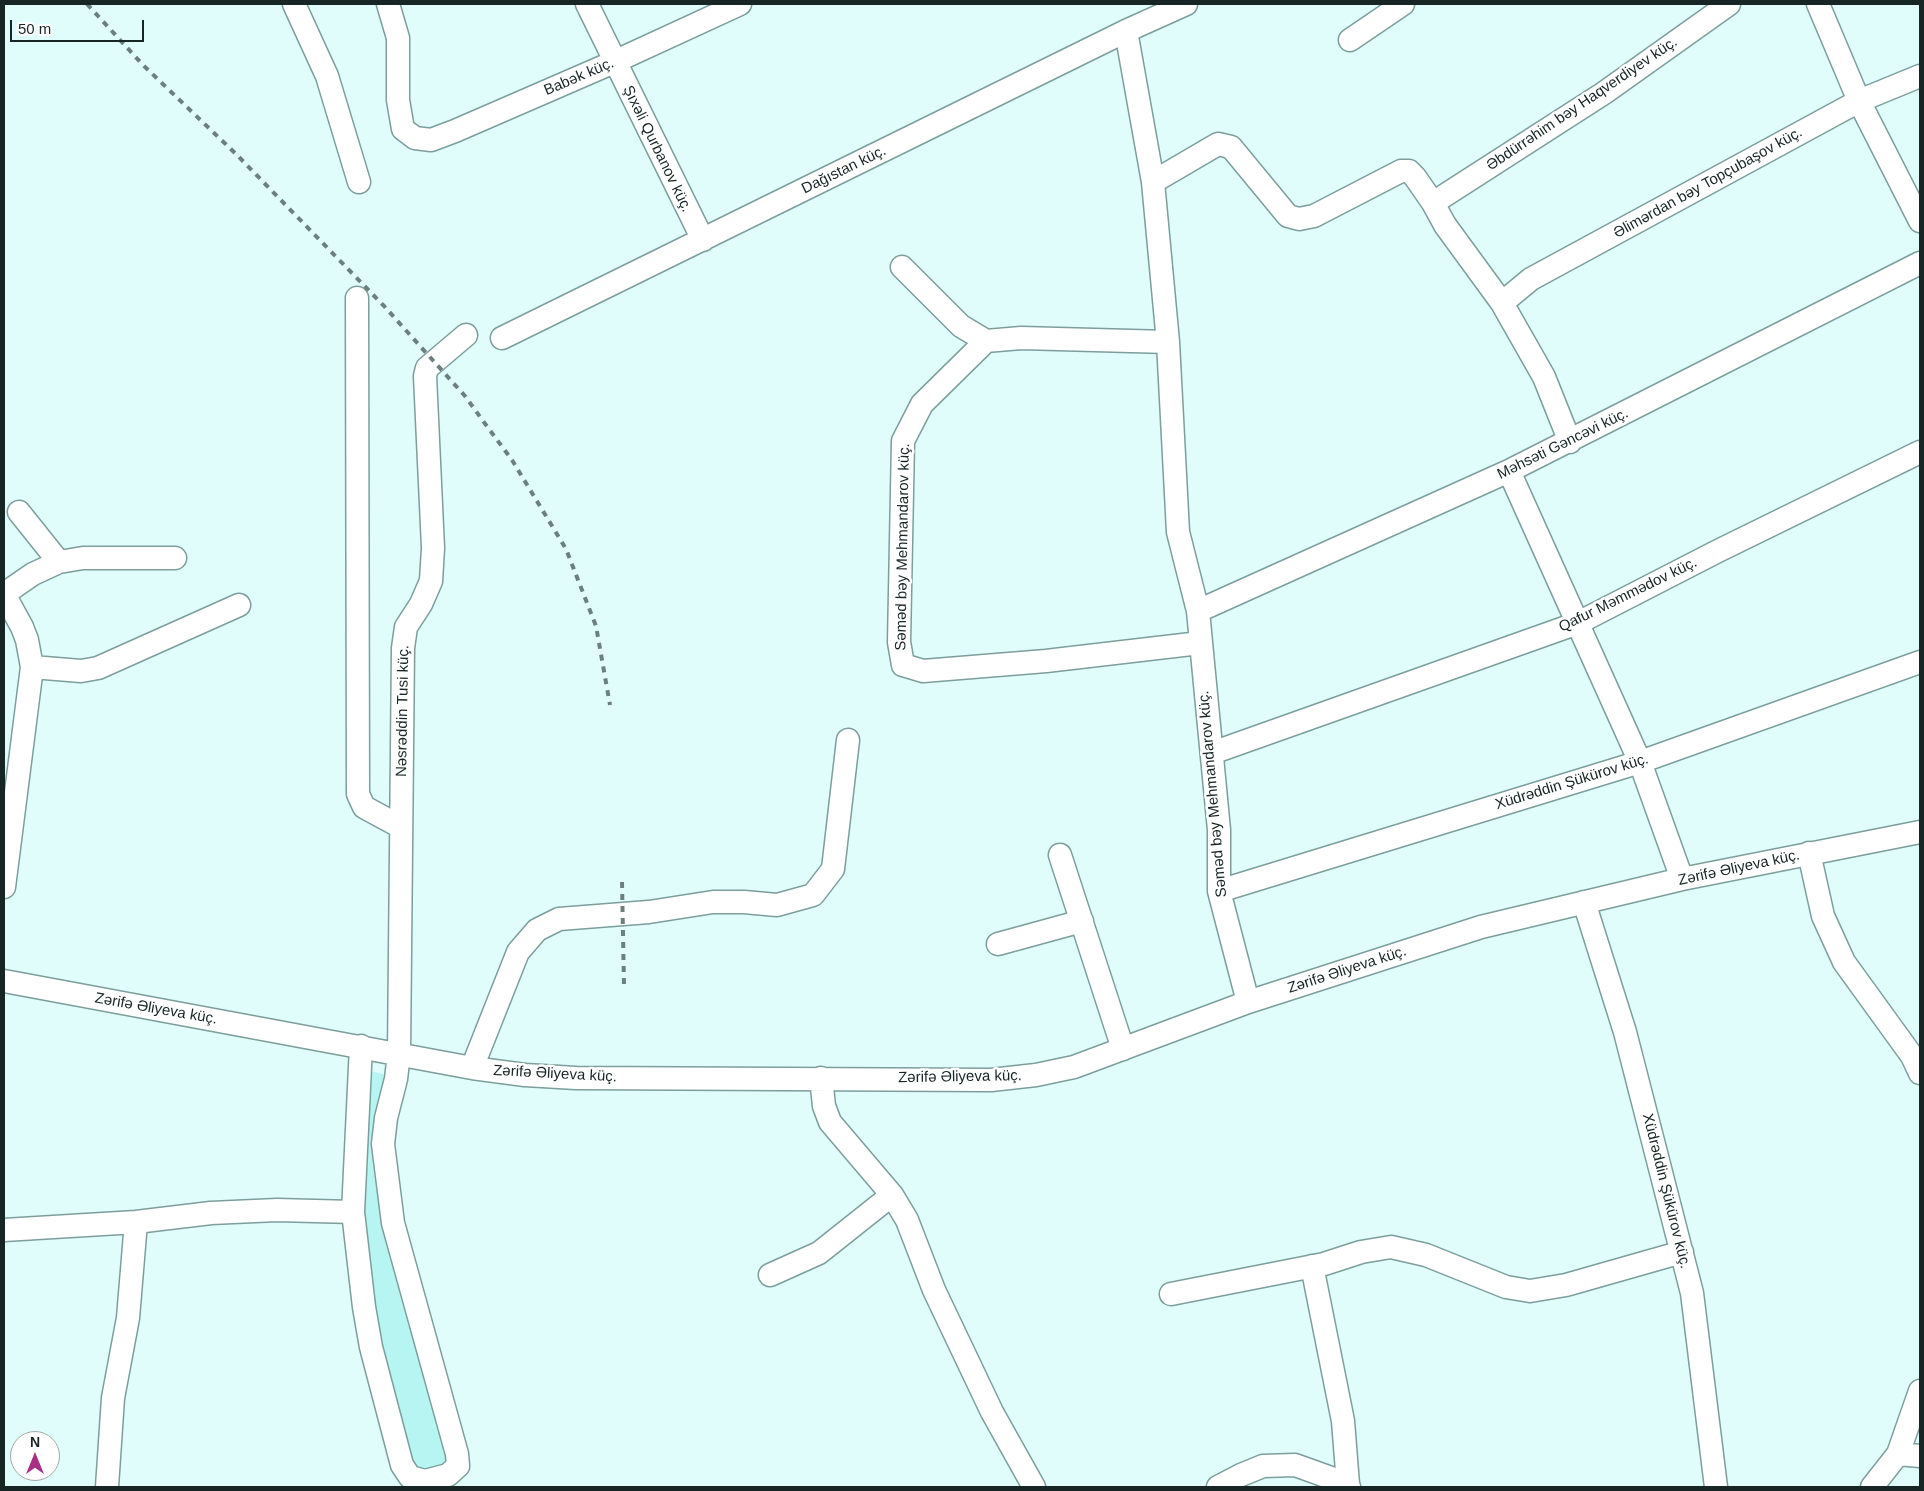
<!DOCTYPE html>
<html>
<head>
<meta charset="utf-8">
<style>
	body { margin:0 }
	#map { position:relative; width:1924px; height:1491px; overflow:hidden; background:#e0fdfb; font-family:Helvetica,sans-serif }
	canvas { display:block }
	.frame { position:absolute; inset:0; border:5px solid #172524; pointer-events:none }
	.north { position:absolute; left:10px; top:1431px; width:50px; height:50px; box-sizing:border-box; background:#fff; border:1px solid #a2a8a7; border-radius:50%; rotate:0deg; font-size:14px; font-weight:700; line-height:20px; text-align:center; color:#172524 }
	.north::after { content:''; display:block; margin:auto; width:18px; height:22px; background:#a72f85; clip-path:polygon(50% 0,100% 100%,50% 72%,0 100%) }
	.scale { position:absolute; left:10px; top:20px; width:134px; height:22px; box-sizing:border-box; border:2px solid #172524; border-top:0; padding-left:6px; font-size:15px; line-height:18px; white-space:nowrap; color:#172524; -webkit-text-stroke:4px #fff; paint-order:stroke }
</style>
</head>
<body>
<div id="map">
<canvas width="1924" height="1491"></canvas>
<div class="frame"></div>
<div class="north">N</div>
<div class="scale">50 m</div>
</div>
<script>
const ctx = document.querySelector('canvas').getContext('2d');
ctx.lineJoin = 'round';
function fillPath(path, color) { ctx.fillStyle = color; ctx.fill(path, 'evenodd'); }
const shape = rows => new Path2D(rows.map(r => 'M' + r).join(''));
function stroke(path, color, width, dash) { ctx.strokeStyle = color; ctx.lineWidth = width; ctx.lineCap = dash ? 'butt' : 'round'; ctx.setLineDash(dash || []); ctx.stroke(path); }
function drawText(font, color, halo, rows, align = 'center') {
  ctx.font = font + ' Helvetica,sans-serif'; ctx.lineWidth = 5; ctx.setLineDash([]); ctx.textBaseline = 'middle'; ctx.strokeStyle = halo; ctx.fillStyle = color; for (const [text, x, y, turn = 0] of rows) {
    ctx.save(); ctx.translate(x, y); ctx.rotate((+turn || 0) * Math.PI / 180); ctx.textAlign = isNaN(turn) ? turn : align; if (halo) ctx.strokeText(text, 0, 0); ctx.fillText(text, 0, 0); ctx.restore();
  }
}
fillPath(shape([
	[366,1070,391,1076,378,1140,449,1458,441,1465,429,1469,421,1469,413,1466,406,1456,373,1299,364,1239]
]), '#b6f5f1');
const minor = shape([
	[294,4,327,76,359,182],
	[388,4,398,38,398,100,403,129,415,138,431,140,455,131,614,62,740,4],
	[587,4,703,240],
	[1818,4,1859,101,1920,221],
	[1126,31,1153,182,1168,342,1178,532,1198,611,1219,830,1219,891,1248,1002],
	[1350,40,1403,4],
	[1153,182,1218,144,1231,147,1288,216,1299,219,1314,216,1401,171,1409,171,1415,177,1433,203,1445,225,1502,303,1544,377,1570,442],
	[1433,203,1604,93,1729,4],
	[902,267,961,326,986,341],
	[357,298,358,794,364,807,401,827],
	[1502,303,1531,279,1859,101,1920,76],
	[502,338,1126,31,1186,4],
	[1168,342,1021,338,986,341,922,404,903,441,899,642,903,665,923,671,1046,661,1200,643],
	[1509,471,1640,762,1682,879],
	[19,512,59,562],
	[4,594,22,627,27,640,32,667,4,887],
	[4,594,33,574,59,562,83,558,175,558],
	[1198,611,1509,471,1920,263],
	[32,667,81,671,98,668,239,605],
	[1212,753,1578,623,1718,551,1920,452],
	[1809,853,1823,916,1844,962,1912,1056,1920,1073],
	[1060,855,1123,1049],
	[1219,891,1640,762,1920,662],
	[1584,902,1625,1032,1692,1293,1716,1487],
	[998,944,1082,921],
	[4,981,472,1068,525,1075,576,1078,991,1080,1036,1075,1074,1067,1248,1002,1481,927,1682,879,1920,832],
	[361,1046,353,1212,364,1307,371,1347,402,1465,410,1477,425,1481,448,1475,458,1466,457,1454,393,1223,383,1144,386,1118,396,1079,399,1053,403,648,406,627,421,604,431,581,433,548,425,376,427,368,466,335],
	[472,1068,518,952,537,930,559,919,649,912,713,902,744,902,777,905,813,895,833,869,848,740],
	[821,1078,824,1106,830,1122,892,1195,907,1220,934,1290,992,1412,1034,1487],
	[4,1230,136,1222,211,1213,277,1210,353,1212],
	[1312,1266,1343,1421,1348,1484],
	[770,1275,819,1253,892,1195],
	[1171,1294,1324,1264,1361,1252,1391,1247,1426,1255,1506,1287,1530,1291,1566,1285,1682,1252],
	[1898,1454,1920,1456],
	[107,1487,113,1398,128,1318,136,1222],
	[1218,1487,1241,1475,1263,1466,1295,1465,1348,1484,1349,1487],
	[1872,1487,1898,1454,1920,1391]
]);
stroke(minor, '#7c9e9c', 25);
stroke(minor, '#fff', 22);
stroke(shape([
	[87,4,143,65,237,155,384,306,465,396,486,425,512,460,566,549,596,626,610,705],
	[622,882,624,985]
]), '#6c817f', 4, [6, 6]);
drawText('15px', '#172524', '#fff', [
	["Babək küç.",579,77,-23],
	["Əbdürrəhim bəy Haqverdiyev küç.",1582,104,-34],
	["Şıxəli Qurbanov küç.",657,149,64],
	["Dağıstan küç.",844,170,-26],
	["Əlimərdan bəy Topçubaşov küç.",1708,183,-29],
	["Məhsəti Gəncəvi küç.",1563,444,-26],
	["Səməd bəy Mehmandarov küç.",903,547,-89],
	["Qafur Məmmədov küç.",1628,595,-26],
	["Nəsrəddin Tusi küç.",403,711,-89],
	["Xüdrəddin Şükürov küç.",1572,782,-17],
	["Səməd bəy Mehmandarov küç.",1213,794,-95],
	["Zərifə Əliyeva küç.",1739,868,-12],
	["Zərifə Əliyeva küç.",1347,970,-18],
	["Zərifə Əliyeva küç.",156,1009,10],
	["Zərifə Əliyeva küç.",555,1074,3],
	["Zərifə Əliyeva küç.",960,1077,-1],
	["Xüdrəddin Şükürov küç.",1666,1191,76]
]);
</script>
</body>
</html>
